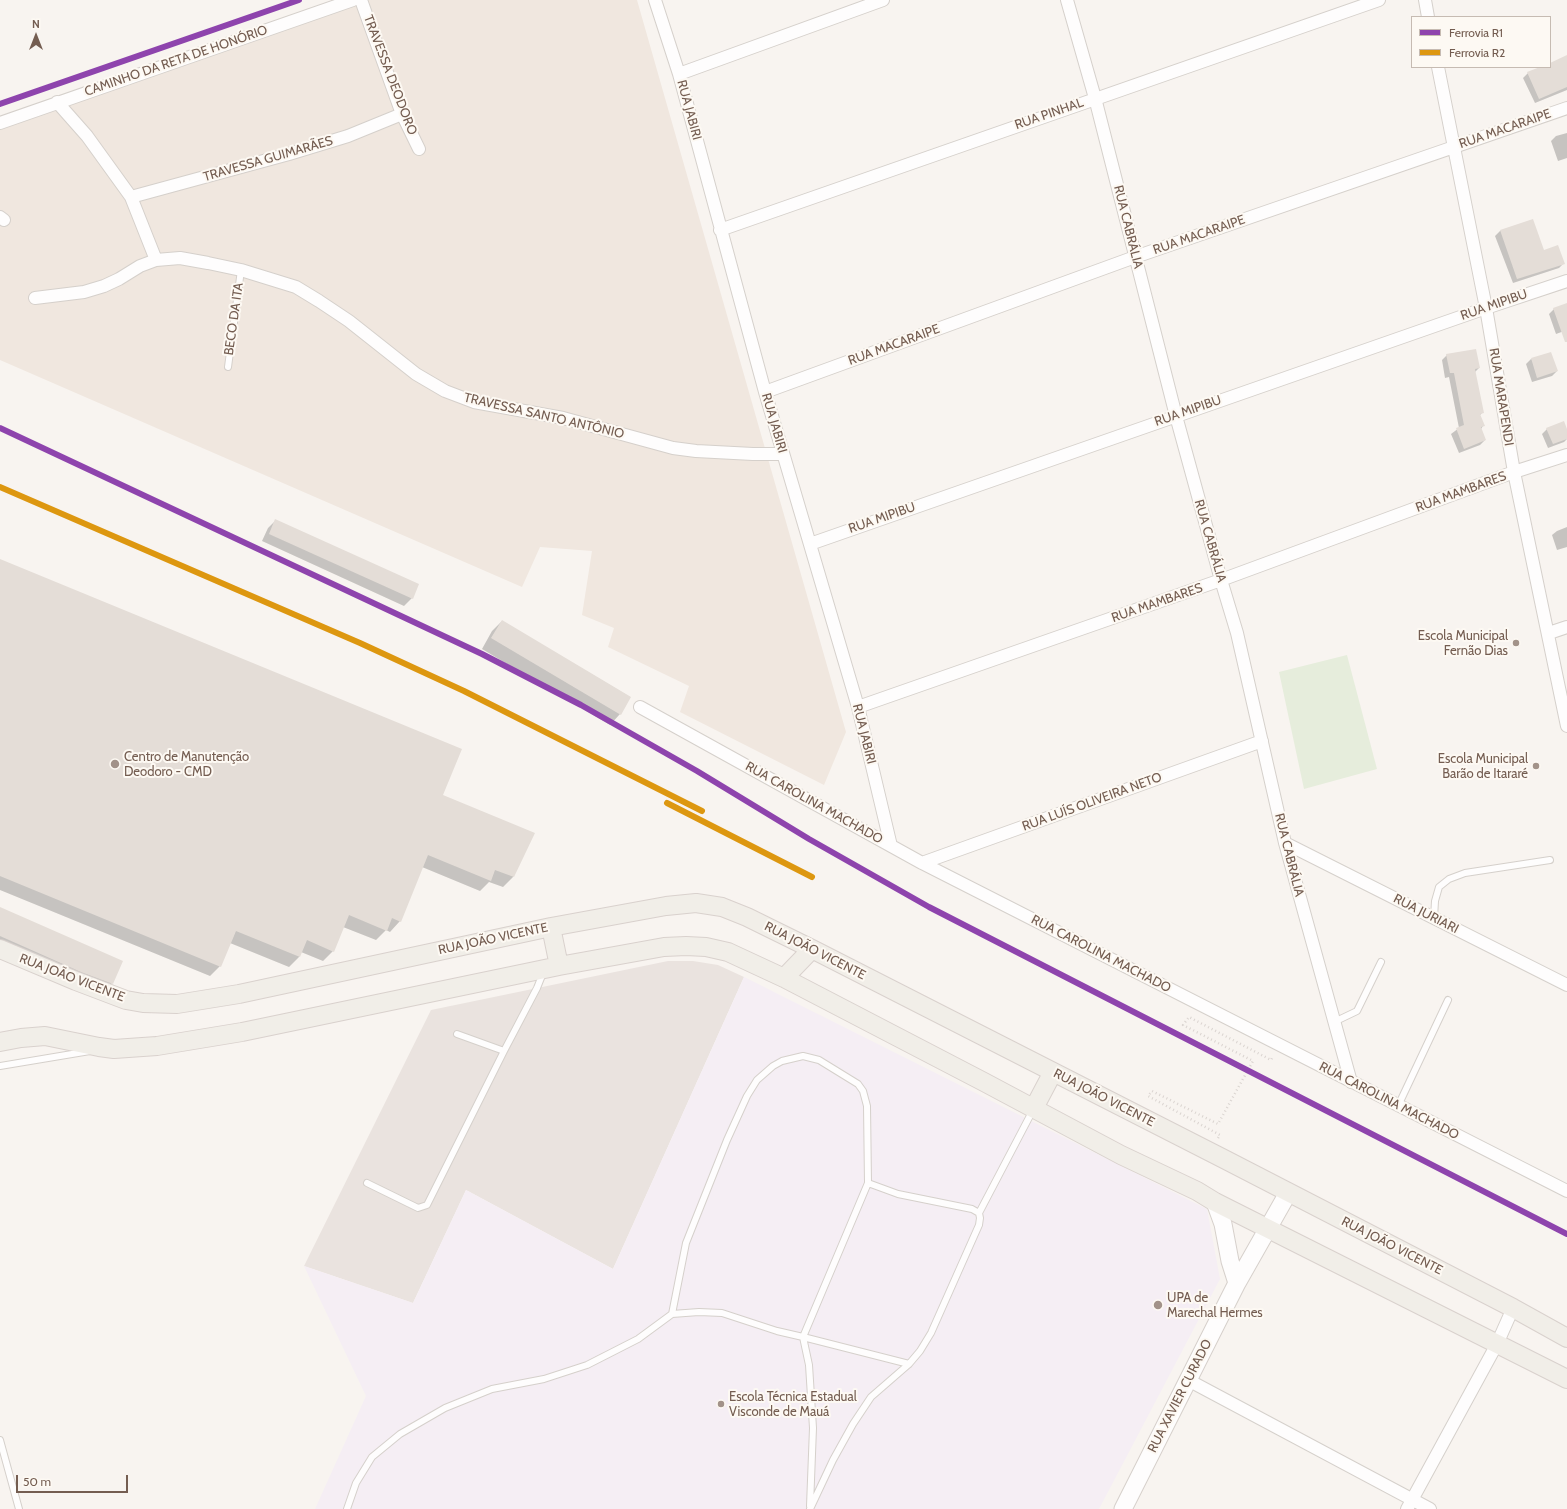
<!DOCTYPE html>
<html>
<head>
<meta charset="utf-8">
<style>
	body { margin:0 }
	#map { position:relative; width:1567px; height:1509px; overflow:hidden; background:#f8f4f0; font-family:Cabin,sans-serif }
	canvas { display:block }
	.legend { position:absolute; left:1411px; top:16px; width:140px; height:52px; box-sizing:border-box; background:#fdf9f3; border:1px solid #c6bbb2; margin:0; padding:5px 7px; list-style:none; font-size:12px; color:#745d51 }
	.legend li { display:flex; align-items:center; gap:8px; height:20px }
	.legend b { width:20px; border:1px solid #c6bbb2 }
	.north { position:absolute; left:16px; top:16px; width:40px; height:40px; -webkit-text-stroke:3px #fdf9f3; paint-order:stroke; rotate:0deg; font-size:11px; font-weight:700; line-height:16px; text-align:center; color:#745d51 }
	.north::after { content:''; display:block; margin:auto; width:14px; height:18px; background:#745d51; clip-path:polygon(50% 0,100% 100%,50% 72%,0 100%) }
	.scale { position:absolute; left:16px; top:1475px; width:112px; height:18px; box-sizing:border-box; border:2px solid #745d51; border-top:0; padding-left:5px; font-size:12px; line-height:14px; white-space:nowrap; color:#745d51; -webkit-text-stroke:3px #fdf9f3; paint-order:stroke }
</style>
</head>
<body>
<div id="map">
<canvas width="1567" height="1509"></canvas>
<ul class="legend">
<li><b style="height:5px;background:#8e44ad"></b>Ferrovia R1</li>
<li><b style="height:5px;background:#dd9710"></b>Ferrovia R2</li>
</ul>
<div class="north">N</div>
<div class="scale">50 m</div>
</div>
<script>
const ctx = document.querySelector('canvas').getContext('2d');
ctx.lineJoin = 'round';
function fillPath(path, color) { ctx.fillStyle = color; ctx.fill(path, 'evenodd'); }
const shape = rows => new Path2D(rows.map(r => 'M' + r).join(''));
function stroke(path, color, width, dash) { ctx.strokeStyle = color; ctx.lineWidth = width; ctx.lineCap = dash ? 'butt' : 'round'; ctx.setLineDash(dash || []); ctx.stroke(path); }
function drawText(font, color, halo, rows, align = 'center') {
  ctx.font = font + ' Cabin,sans-serif'; ctx.lineWidth = 4; ctx.setLineDash([]); ctx.textBaseline = 'middle'; ctx.strokeStyle = halo; ctx.fillStyle = color; for (const [text, x, y, turn = 0] of rows) {
    ctx.save(); ctx.translate(x, y); ctx.rotate((+turn || 0) * Math.PI / 180); ctx.textAlign = isNaN(turn) ? turn : align; if (halo) ctx.strokeText(text, 0, 0); ctx.fillText(text, 0, 0); ctx.restore();
  }
}
fillPath(shape([
	[359,0,637,0,846,732,824,785,680,712,689,686,608,647,614,628,582,615,592,551,540,547,522,587,0,360,0,125]
]), '#f0e7df');
fillPath(shape([
	[668,961,693,961,718,965,744,977,613,1269,466,1190,413,1303,304,1266,431,1010]
]), '#eae3df');
fillPath(shape([
	[744,977,1207,1209,1220,1279,1099,1509,315,1509,366,1396,304,1266,413,1303,466,1190,613,1269]
]), '#f5eef4');
fillPath(shape([
	[1347,655,1377,769,1304,789,1279,672]
]), '#e6eddc');
fillPath(shape([
	[1567,56,1567,90,1535,103,1523,78,1528,73,1544,67,1550,67,1550,64],
	[1567,133,1567,158,1558,161,1551,141,1556,136],
	[1532,220,1543,251,1564,263,1559,268,1513,283,1495,236,1500,231],
	[1567,304,1567,330,1556,334,1549,314,1554,309],
	[1447,355,1479,368,1475,372,1482,413,1479,416,1483,426,1481,429,1485,440,1480,445,1459,453,1451,434,1459,428,1449,377,1445,378,1442,360],
	[1531,359,1557,371,1552,376,1532,382,1526,364],
	[1547,429,1567,432,1567,439,1564,442,1548,448,1542,434],
	[275,521,412,598,404,606,262,541,268,528],
	[1567,527,1567,547,1557,550,1552,535,1557,531],
	[0,560,442,796,533,833,513,877,503,887,489,882,480,891,422,867,400,921,390,932,386,930,376,940,343,927,333,951,323,961,301,952,299,957,289,967,230,943,220,966,210,976,0,890],
	[502,621,630,697,620,714,610,725,482,649,492,631],
	[0,908,112,983,102,994,0,951]
]), '#0003');
fillPath(shape([
	[1567,55,1567,87,1539,99,1527,72,1540,67,1550,67,1550,63],
	[1533,219,1544,250,1558,245,1565,264,1517,279,1500,230],
	[1567,303,1567,342,1565,342,1553,308],
	[1476,349,1480,368,1475,369,1484,413,1480,414,1485,426,1481,427,1486,440,1464,449,1456,428,1464,425,1454,373,1450,373,1446,354],
	[1551,352,1558,371,1537,378,1531,358],
	[1564,421,1567,429,1567,439,1553,444,1546,428],
	[275,519,419,584,413,599,269,534],
	[0,559,462,749,443,795,535,833,514,877,495,870,491,881,428,855,401,922,392,918,387,931,349,915,334,952,307,940,300,957,236,931,221,967,0,876],
	[502,620,631,697,621,715,491,638],
	[0,907,123,961,113,984,81,972,0,936]
]), '#e4ddd7');
const service = shape([
	[228,367,241,270],
	[1434,918,1435,901,1439,887,1449,879,1465,873,1550,860],
	[1334,1022,1357,1011,1381,962],
	[457,1034,504,1051],
	[0,1066,90,1051],
	[1398,1106,1448,1000],
	[367,1183,418,1208,427,1205,504,1051,537,988,543,973],
	[979,1213,1033,1110],
	[672,1314,699,1312,722,1313,777,1331,803,1337,809,1365,813,1428,810,1506],
	[0,1440,19,1509],
	[347,1509,356,1483,372,1457,400,1434,445,1408,492,1389,544,1379,587,1365,638,1339,672,1314,686,1243,727,1140,747,1096,757,1080,773,1066,782,1061,803,1056,819,1060,858,1084,863,1091,867,1106,868,1183,803,1337,909,1364],
	[810,1509,833,1460,853,1424,871,1397,909,1364,920,1351,931,1333,979,1225,980,1218,979,1213,972,1209,898,1194,868,1183]
]);
const minor = shape([
	[361,0,402,114,419,149],
	[655,0,679,74,765,392,858,707,891,846],
	[1067,0,1095,98,1176,416,1221,580,1237,633,1285,843,1351,1082],
	[1425,0,1428,17],
	[1438,67,1486,308,1514,472,1567,726],
	[679,74,883,0],
	[57,102,87,136,131,197,156,260],
	[0,123,353,0],
	[131,197,289,154,348,136,402,114],
	[0,217,4,220],
	[720,230,1379,0],
	[35,298,84,292,104,286,119,279,140,266,156,260,180,258,208,263,241,270,296,287,319,301,349,321,416,374,445,391,474,402,563,418,673,448,696,451,753,454,783,454],
	[765,392,1135,257,1567,108],
	[810,544,1486,308,1567,281],
	[1549,633,1567,627],
	[640,707,922,863,1567,1191],
	[858,707,1221,580,1514,472,1567,455],
	[1285,843,1567,985],
	[922,863,1262,741],
	[1188,1380,1430,1509],
	[1407,1509,1497,1344,1513,1308]
]);
const secondary = shape([
	[1215,1202,1223,1224,1230,1261,1237,1283],
	[1123,1509,1237,1283,1288,1193]
]);
const primary = shape([
	[551,927,559,966],
	[0,949,76,981,126,1000,143,1003,177,1004,239,994,551,927,666,906,696,903,722,907,747,917,812,949,1224,1159,1513,1308,1567,1338],
	[784,978,812,949],
	[0,1042,21,1038,45,1036,99,1047,114,1049,157,1046,242,1032,559,966,664,947,686,946,706,947,728,952,784,978,984,1082,1121,1155,1197,1191,1215,1202,1567,1379],
	[1034,1108,1053,1072]
]);
stroke(service, '#d5d0cb', 8);
stroke(minor, '#d5d0cb', 14);
stroke(secondary, '#d6d0cb', 19);
stroke(primary, '#d9d1cd', 20);
stroke(shape([
	[1218,1138,1220,1135,1148,1096,1152,1091,1218,1124,1253,1061,1183,1025,1189,1017,1271,1060,1273,1056]
]), '#dad4d0', 2.5, [1, 3]);
stroke(service, '#fefdfd', 6);
stroke(minor, '#fefdfd', 12);
stroke(secondary, '#fefdfd', 17);
stroke(primary, '#f1eee8', 18);
const rail = shape([
	[0,104,299,0]
]);
stroke(rail, '#e6e4e6', 4.5);
stroke(rail, '#fdf9f3', 3, [9]);
stroke(shape([
	[0,104,299,0],
	[0,428,482,654,581,705,697,771,809,839,929,907,1567,1234]
]), '#8e44ad', 6);
stroke(shape([
	[0,487,360,643,464,691,702,811],
	[667,803,812,877]
]), '#dd9710', 6);
for (const [x, y, r, color] of [
	[1516,643,4,"#a29289"],
	[115,764,5,"#a29289"],
	[1536,766,4,"#a29289"],
	[1158,1305,5,"#a29289"],
	[721,1404,4,"#a29289"]
]) { const dot = new Path2D(); dot.arc(x, y, r, 0, 2 * Math.PI); ctx.fillStyle = color; ctx.fill(dot); stroke(dot, '#fdf9f3', 1.5); }
drawText('13px', '#745d51', '#fdf9f3', [
	["CAMINHO DA RETA DE HONÓRIO",176,61,-19],
	["TRAVESSA DEODORO",390,75,69],
	["RUA JABIRI",689,110,75],
	["RUA PINHAL",1049,114,-19],
	["RUA MACARAIPE",1505,129,-19],
	["TRAVESSA GUIMARÃES",268,159,-16],
	["RUA CABRÁLIA",1128,227,76],
	["RUA MACARAIPE",1199,235,-19],
	["RUA MIPIBU",1494,305,-19],
	["BECO DA ITA",234,319,-82],
	["RUA MACARAIPE",894,345,-20],
	["RUA MARAPENDI",1501,397,81],
	["RUA MIPIBU",1188,411,-19],
	["TRAVESSA SANTO ANTÔNIO",544,416,13],
	["RUA JABIRI",774,423,74],
	["RUA MAMBARES",1461,492,-20],
	["RUA MIPIBU",882,518,-19],
	["RUA CABRÁLIA",1210,541,74],
	["RUA MAMBARES",1157,603,-19],
	["RUA JABIRI",864,734,76],
	["RUA LUÍS OLIVEIRA NETO",1092,802,-20],
	["RUA CAROLINA MACHADO",814,803,29],
	["RUA CABRÁLIA",1289,855,76],
	["RUA JURIARI",1426,914,27],
	["RUA JOÃO VICENTE",493,939,-12],
	["RUA JOÃO VICENTE",815,951,27],
	["RUA CAROLINA MACHADO",1101,954,27],
	["RUA JOÃO VICENTE",72,978,21],
	["RUA JOÃO VICENTE",1104,1098,27],
	["RUA CAROLINA MACHADO",1389,1101,27],
	["RUA JOÃO VICENTE",1392,1246,27],
	["RUA XAVIER CURADO",1180,1396,-63]
]);
drawText('13px', '#745d51', '#fdf9f3', [
	["Escola Municipal",1508,636,"right"],
	["Fernão Dias",1508,651,"right"],
	["Centro de Manutenção",124,757],
	["Deodoro - CMD",124,772],
	["Escola Municipal",1528,759,"right"],
	["Barão de Itararé",1528,774,"right"],
	["UPA de",1167,1298],
	["Marechal Hermes",1167,1313],
	["Escola Técnica Estadual",729,1397],
	["Visconde de Mauá",729,1412]
], 'left');
</script>
</body>
</html>
